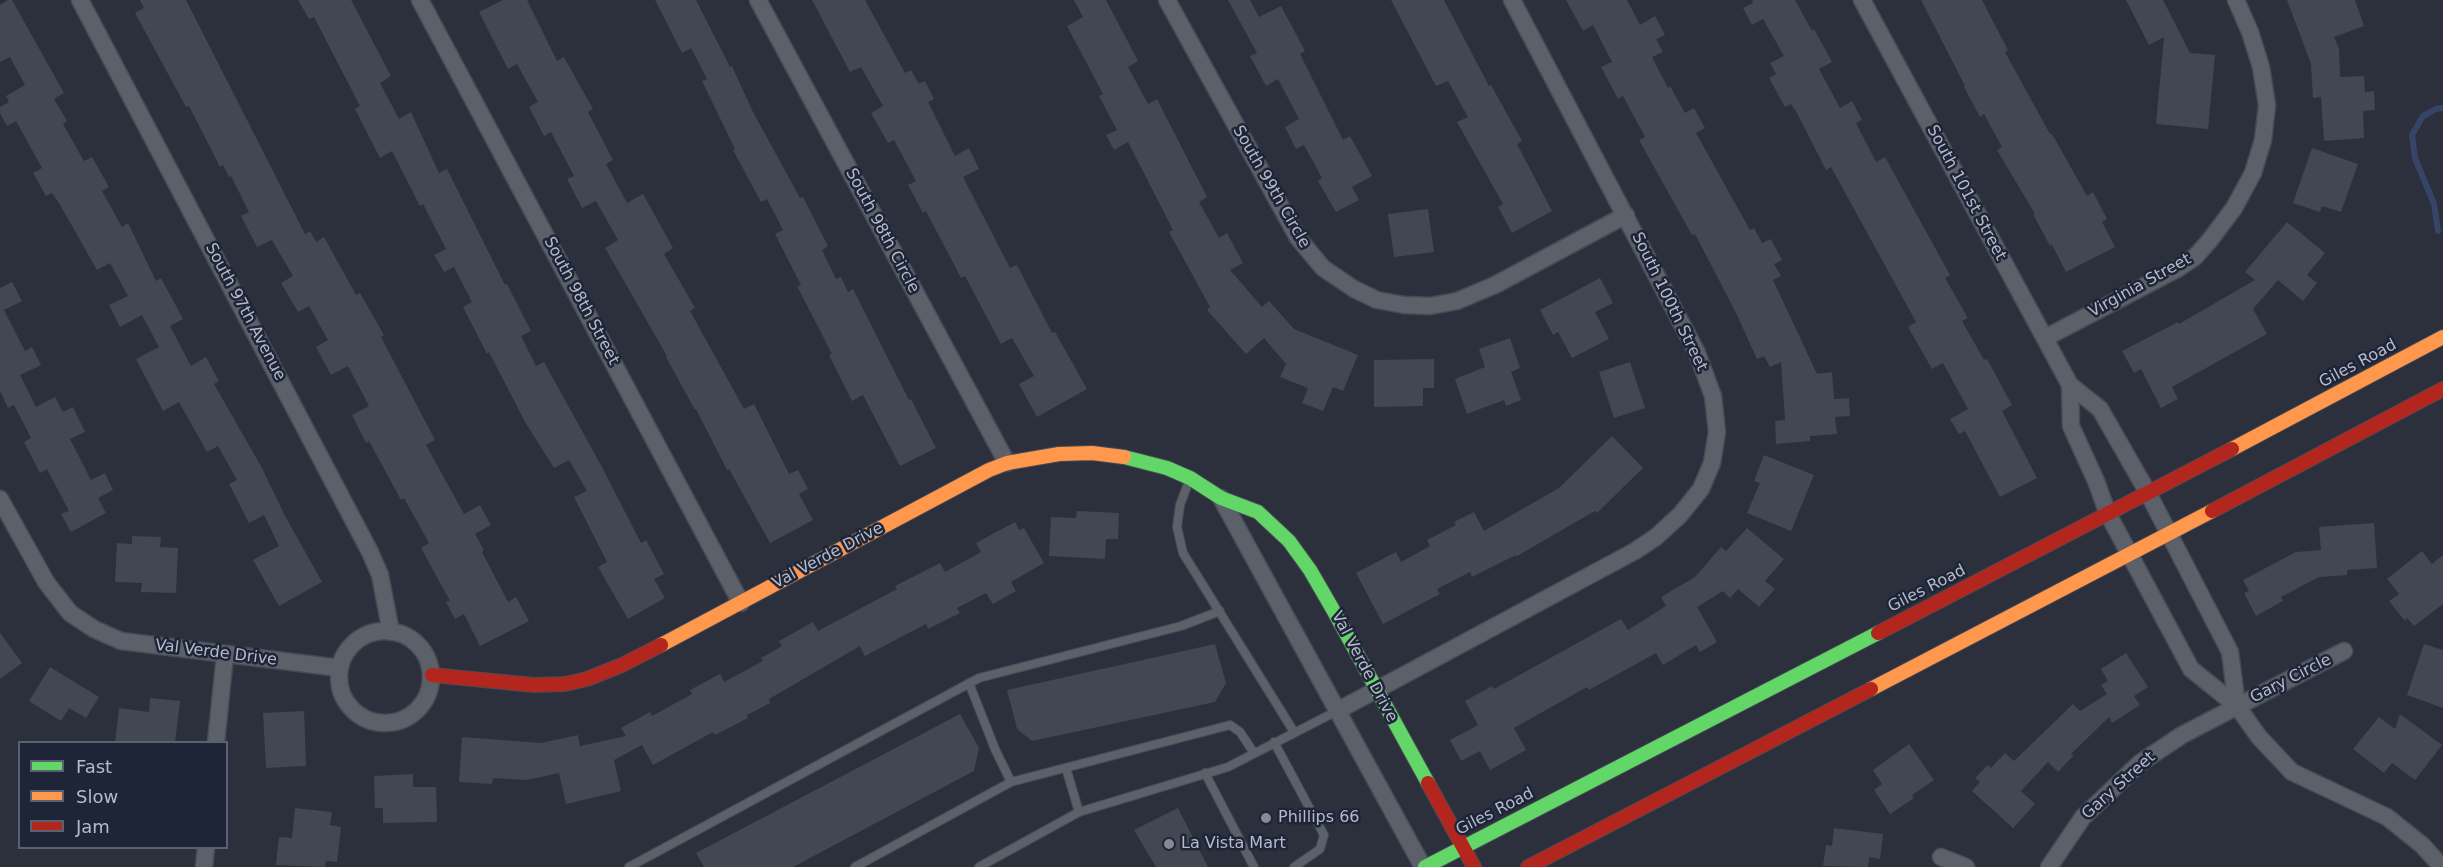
<!DOCTYPE html>
<html>
<head>
<meta charset="utf-8">
<style>
	body { margin:0 }
	#map { position:relative; width:2443px; height:867px; overflow:hidden; background:#2b303c; font-family:"DejaVu Sans",sans-serif }
	canvas { display:block }
	.legend { position:absolute; left:18px; top:741px; width:210px; height:108px; box-sizing:border-box; background:#1d2537; border:2px solid #5a6173; margin:0; padding:8px 10px; list-style:none; font-size:18px; color:#b6bbcc }
	.legend li { display:flex; align-items:center; gap:12px; height:30px }
	.legend b { width:30px; border:2px solid #5a6173 }
</style>
</head>
<body>
<div id="map">
<canvas width="2443" height="867"></canvas>
<ul class="legend">
<li><b style="height:8px;background:#63d668"></b>Fast</li>
<li><b style="height:8px;background:#ff974d"></b>Slow</li>
<li><b style="height:8px;background:#b3261e"></b>Jam</li>
</ul>
</div>
<script>
const ctx = document.querySelector('canvas').getContext('2d');
ctx.lineJoin = 'round';
const shape = rows => new Path2D(rows.map(r => 'M' + r).join(''));
function stroke(path, color, width, dash) { ctx.strokeStyle = color; ctx.lineWidth = width; ctx.lineCap = dash ? 'butt' : 'round'; ctx.setLineDash(dash || []); ctx.stroke(path); }
function fillPath(path, color) { ctx.fillStyle = color; ctx.fill(path, 'evenodd'); }
function drawText(font, color, halo, rows, align = 'center') {
  ctx.font = font + ' "DejaVu Sans",sans-serif'; ctx.lineWidth = 5; ctx.setLineDash([]); ctx.textBaseline = 'middle'; ctx.strokeStyle = halo; ctx.fillStyle = color; for (const [text, x, y, turn = 0] of rows) {
    ctx.save(); ctx.translate(x, y); ctx.rotate((+turn || 0) * Math.PI / 180); ctx.textAlign = isNaN(turn) ? turn : align; if (halo) ctx.strokeText(text, 0, 0); ctx.fillText(text, 0, 0); ctx.restore();
  }
}
stroke(shape([
	[2438,231,2434,204,2415,158,2412,135,2423,116,2436,109,2443,108]
]), '#364467', 6);
fillPath(shape([
	[8,0,12,0,64,93,54,99,67,121,63,124,84,161,92,157,109,187,102,191,122,227,128,223,156,281,161,278,183,319,170,326,191,366,206,357,219,381,214,384,262,468,284,514,322,582,279,606,253,560,279,546,264,515,249,523,229,484,237,480,218,446,207,452,179,402,163,411,136,359,159,347,142,315,120,327,109,305,128,296,110,263,97,270,59,203,52,193,46,196,33,173,42,168,16,121,7,126,0,113,0,107,9,102,6,96,25,85,10,57,0,62,0,5],
	[140,0,186,0,305,234,310,231,316,242,324,237,356,295,360,293,384,335,381,337,435,440,426,445,464,514,480,505,491,525,475,534,484,550,482,552,508,602,516,597,529,621,480,646,464,614,455,619,446,602,450,601,421,548,429,543,404,498,401,500,369,441,366,443,352,415,369,406,348,366,331,375,316,347,328,340,309,306,298,312,281,283,293,276,272,240,257,247,241,216,249,212,231,176,229,177,223,165,220,167,189,106,186,107,135,13,144,8],
	[298,0,351,0,391,76,380,83,399,119,411,112,439,173,447,169,505,285,507,284,531,331,521,336,536,366,544,362,602,467,641,543,646,540,664,574,654,579,665,598,628,619,598,567,607,562,574,497,587,491,569,460,554,468,525,422,489,352,487,354,463,307,472,302,454,267,444,272,434,255,446,249,423,204,420,206,392,151,380,158,355,109,360,106,314,17,309,19],
	[503,0,527,0,557,61,564,57,593,109,588,112,613,160,606,164,627,203,643,194,673,248,664,254,695,308,690,311,744,409,754,404,789,474,798,470,808,489,799,494,813,520,770,543,729,469,727,470,696,409,695,410,666,357,667,356,605,248,618,240,596,201,582,208,567,179,574,176,551,132,544,136,529,107,538,102,517,64,508,69,479,12],
	[655,0,696,0,730,67,732,66,753,112,800,198,803,197,828,246,822,250,836,279,841,277,848,292,853,289,909,400,911,399,936,448,900,466,863,395,852,401,829,355,832,354,797,286,801,285,775,234,783,230,767,199,761,202,733,150,735,149,702,81,707,79,691,48,682,53],
	[812,0,865,0,905,73,911,70,919,84,925,81,934,99,928,102,955,156,969,148,979,169,963,177,1010,268,1017,265,1052,333,1055,332,1087,389,1037,417,1019,384,1034,376,1012,338,1001,344,965,276,961,278,926,211,923,213,908,185,916,181,894,140,888,143,871,113,883,106,861,67,850,72],
	[1074,0,1106,0,1138,61,1128,67,1148,104,1157,99,1207,197,1199,202,1219,238,1227,233,1243,263,1230,270,1262,307,1269,301,1294,329,1358,355,1343,391,1333,387,1323,411,1302,403,1308,388,1280,377,1286,364,1264,338,1246,354,1207,310,1210,307,1169,232,1173,230,1128,142,1114,150,1106,135,1117,130,1099,96,1103,94,1067,26,1083,17],
	[1228,0,1250,0,1259,17,1281,6,1305,51,1300,54,1343,140,1350,136,1372,176,1352,187,1359,200,1336,212,1318,181,1322,178,1304,145,1296,149,1285,127,1299,119,1278,79,1266,86,1250,56,1257,53],
	[1391,0,1444,0,1489,86,1491,85,1522,141,1517,144,1552,211,1512,233,1498,207,1503,204,1457,122,1468,117,1448,81,1436,86],
	[1566,0,1627,0,1640,25,1655,16,1665,35,1656,39,1663,52,1652,57,1668,88,1670,86,1685,113,1694,108,1705,128,1696,133,1750,230,1754,228,1762,243,1771,239,1782,260,1774,264,1781,276,1773,280,1817,374,1832,372,1834,399,1849,398,1850,416,1835,417,1837,434,1810,436,1810,441,1776,444,1775,421,1785,420,1781,362,1770,367,1764,356,1757,359,1736,313,1695,234,1692,235,1639,140,1645,137,1623,96,1618,99,1601,67,1612,62,1593,25,1583,31],
	[1752,0,1795,0,1812,31,1814,29,1832,62,1819,69,1840,108,1852,101,1862,120,1856,123,1876,162,1885,157,1950,275,1945,278,1968,318,1962,321,1984,360,1987,359,2012,405,2002,411,2037,478,2000,497,1965,431,1959,434,1950,419,1968,409,1943,363,1932,369,1908,327,1916,322,1831,167,1826,170,1797,113,1791,104,1785,107,1769,78,1776,74,1770,63,1784,56,1763,19,1752,25,1743,8,1753,3],
	[1921,0,1982,0,2008,50,2005,52,2050,134,2052,134,2087,196,2093,192,2107,219,2102,222,2115,247,2066,272,2052,245,2050,246,2033,214,2035,214,1997,150,2002,147,1984,114,1980,117,1964,87,1965,86],
	[2126,0,2163,0,2190,53,2215,55,2208,129,2156,124,2164,37,2149,45],
	[2287,0,2355,0,2364,26,2334,37,2339,49,2340,77,2364,76,2365,92,2374,91,2375,110,2363,111,2364,138,2324,141,2321,97,2313,98,2311,64],
	[2312,148,2358,164,2341,212,2322,206,2320,212,2293,203],
	[1428,209,1434,252,1394,257,1388,214],
	[2287,222,2325,253,2307,275,2317,283,2303,301,2278,280,2253,309,2267,334,2172,387,2178,399,2161,408,2141,369,2134,373,2122,351,2178,322,2179,324,2255,280,2245,272],
	[1600,278,1613,303,1595,312,1609,339,1572,358,1558,332,1553,335,1540,310],
	[12,282,22,301,4,310,25,351,32,347,41,365,20,375,36,407,55,397,63,412,73,407,85,432,70,439,91,480,105,473,113,490,98,498,106,513,71,532,61,514,69,511,47,469,40,473,24,442,31,438,14,405,8,408,0,391,0,288],
	[1510,338,1520,368,1511,372,1521,400,1506,406,1504,400,1467,414,1455,379,1485,367,1479,349],
	[1434,359,1434,388,1423,388,1423,406,1374,407,1374,360],
	[1630,362,1645,408,1614,418,1599,372],
	[1612,436,1643,468,1597,513,1595,511,1517,556,1516,555,1472,577,1470,572,1437,589,1440,594,1383,624,1356,573,1396,552,1401,562,1430,546,1427,540,1456,525,1454,522,1474,512,1484,531,1559,488],
	[1764,455,1814,475,1791,531,1747,513,1760,483,1754,481],
	[1077,511,1119,513,1118,539,1106,539,1105,559,1049,556,1051,517,1076,518],
	[1015,522,1019,530,1024,528,1044,563,1011,582,1016,591,993,604,986,593,957,608,960,613,928,629,926,624,865,656,860,646,769,699,770,703,747,715,748,718,715,735,713,732,653,765,642,745,614,760,621,791,566,804,559,773,527,780,493,778,492,784,459,782,462,737,541,743,578,735,580,746,626,736,621,728,650,712,652,716,692,694,690,690,720,674,724,682,763,661,761,658,782,646,779,641,813,622,818,631,897,589,895,586,940,563,945,572,981,552,976,543],
	[2374,523,2377,568,2347,570,2347,575,2319,577,2281,597,2283,601,2256,616,2244,593,2249,591,2243,580,2296,552,2321,550,2319,527],
	[1747,528,1784,559,1765,581,1775,589,1759,607,1738,589,1730,598,1723,591,1697,607,1717,642,1700,652,1696,645,1663,665,1656,653,1589,690,1587,687,1514,728,1526,750,1490,770,1480,751,1461,761,1450,740,1478,725,1465,701,1492,686,1494,689,1621,619,1628,630,1666,606,1661,597,1695,577,1721,547,1726,551],
	[132,536,161,537,160,547,178,548,176,593,141,592,142,583,115,582,117,543,132,544],
	[2422,551,2432,564,2443,555,2443,604,2414,626,2407,618,2405,621,2389,601,2399,594,2387,579],
	[0,633,22,663,0,679],
	[1215,644,1226,683,1215,702,1032,741,1017,729,1007,690],
	[2424,644,2443,650,2443,708,2407,695],
	[2126,653,2148,687,2134,696,2140,705,2112,723,2109,717,2071,754,2074,755,2058,772,2048,762,2021,791,2035,804,2013,828,1972,791,1980,782,1975,778,1988,765,1991,768,2005,753,2014,761,2073,704,2080,711,2107,694,2101,685,2108,681,2101,669],
	[50,667,99,697,86,718,69,708,61,721,29,701],
	[150,698,180,701,175,742,115,742,119,708,149,712],
	[304,711,306,766,266,768,263,713],
	[960,714,979,748,974,771,793,867,704,867,696,853],
	[2400,714,2442,745,2415,780,2392,763,2384,773,2353,749,2379,717,2395,729],
	[1909,744,1934,780,1912,795,1914,798,1890,814,1874,790,1882,784,1873,770],
	[413,774,413,787,436,787,437,822,383,823,383,808,375,808,374,776],
	[295,808,332,812,330,825,341,827,337,862,326,861,325,867,276,865,279,837,292,838],
	[1178,808,1208,867,1156,867,1134,830],
	[1834,828,1883,834,1880,859,1869,857,1868,867,1823,866,1826,845,1832,846]
]), '#434751');
const lane = shape([
	[1189,481,1180,505,1177,527,1183,553,1294,732],
	[969,683,995,749,1011,782],
	[1274,742,1324,835,1320,849,1294,867],
	[1066,768,1079,812],
	[1205,773,1254,867],
	[629,867,979,678,1181,626,1220,611],
	[855,867,1011,782,1230,725,1240,732,1254,753],
	[979,867,1079,812,1228,767,1337,711]
]);
const street = shape([
	[80,0,370,552,380,575,391,632],
	[420,0,741,603],
	[758,0,1007,463],
	[1167,0,1298,238,1323,268,1354,289,1377,300,1404,305,1430,306,1457,301,1495,285,1626,215],
	[1862,0,2070,385,2100,409,2148,493,2230,652,2237,706],
	[2045,338,2177,269,2195,257,2210,240,2234,208,2253,173,2263,140,2267,105,2261,67,2250,32,2236,0],
	[2070,385,2071,426,2096,481,2108,514,2191,669,2237,706,2259,737,2292,772,2387,817,2422,845,2442,867],
	[1221,498,1423,867],
	[0,499,46,582,70,613,94,629,121,641,340,668],
	'339 677a46 46 0 1 1 92 0a46 46 0 1 1-92 0Z',
	[1337,711,1635,551,1656,537,1680,515,1701,489,1712,463,1717,432,1713,396,1697,353,1512,0],
	[216,742,225,655],
	[1941,857,1966,867],
	[204,866,206,848],
	[2049,867,2083,817,2140,763,2182,735,2344,651]
]);
const fast = shape([
	[1124,457,1167,468,1190,478,1221,498,1258,512,1289,541,1310,570,1332,608,1428,783],
	[1425,867,1878,633]
]);
const slow = shape([
	[2232,449,2443,337],
	[661,645,989,470,1007,463,1059,454,1092,453,1124,457],
	[1871,689,2212,511]
]);
const jam = shape([
	[2212,511,2443,389],
	[1878,633,2232,449],
	[432,675,534,685,565,684,587,679,622,665,661,645],
	[1428,783,1474,867],
	[1528,867,1871,689]
]);
stroke(lane, '#484b54', 10);
stroke(street, '#484b54', 19);
stroke(fast, '#484b54', 16);
stroke(slow, '#484b54', 16);
stroke(jam, '#484b54', 16);
stroke(lane, '#5c6069', 8);
stroke(street, '#5c6069', 16);
stroke(fast, '#63d668', 14);
stroke(slow, '#ff974d', 14);
stroke(jam, '#b3261e', 14);
for (const [x, y, r, color] of [
	[1266,818,6,"#858a9a"],
	[1169,844,6,"#858a9a"]
]) { const dot = new Path2D(); dot.arc(x, y, r, 0, 2 * Math.PI); ctx.fillStyle = color; ctx.fill(dot); stroke(dot, '#1d2537', 2); }
drawText('16px', '#b6bbcc', '#1d2537', [
	["South 99th Circle",1271,187,60],
	["South 101st Street",1966,193,62],
	["South 98th Circle",882,231,62],
	["Virginia Street",2140,286,-29],
	["South 98th Street",581,301,62],
	["South 100th Street",1669,302,64],
	["South 97th Avenue",245,312,62],
	["Giles Road",2358,364,-28],
	["Val Verde Drive",828,556,-28],
	["Giles Road",1927,589,-27],
	["Val Verde Drive",216,653,7],
	["Val Verde Drive",1364,667,62],
	["Gary Circle",2291,679,-27],
	["Gary Street",2119,786,-42],
	["Giles Road",1495,812,-27]
]);
drawText('16px', '#b6bbcc', '#1d2537', [
	["Phillips 66",1278,818],
	["La Vista Mart",1181,844]
], 'left');
</script>
</body>
</html>
